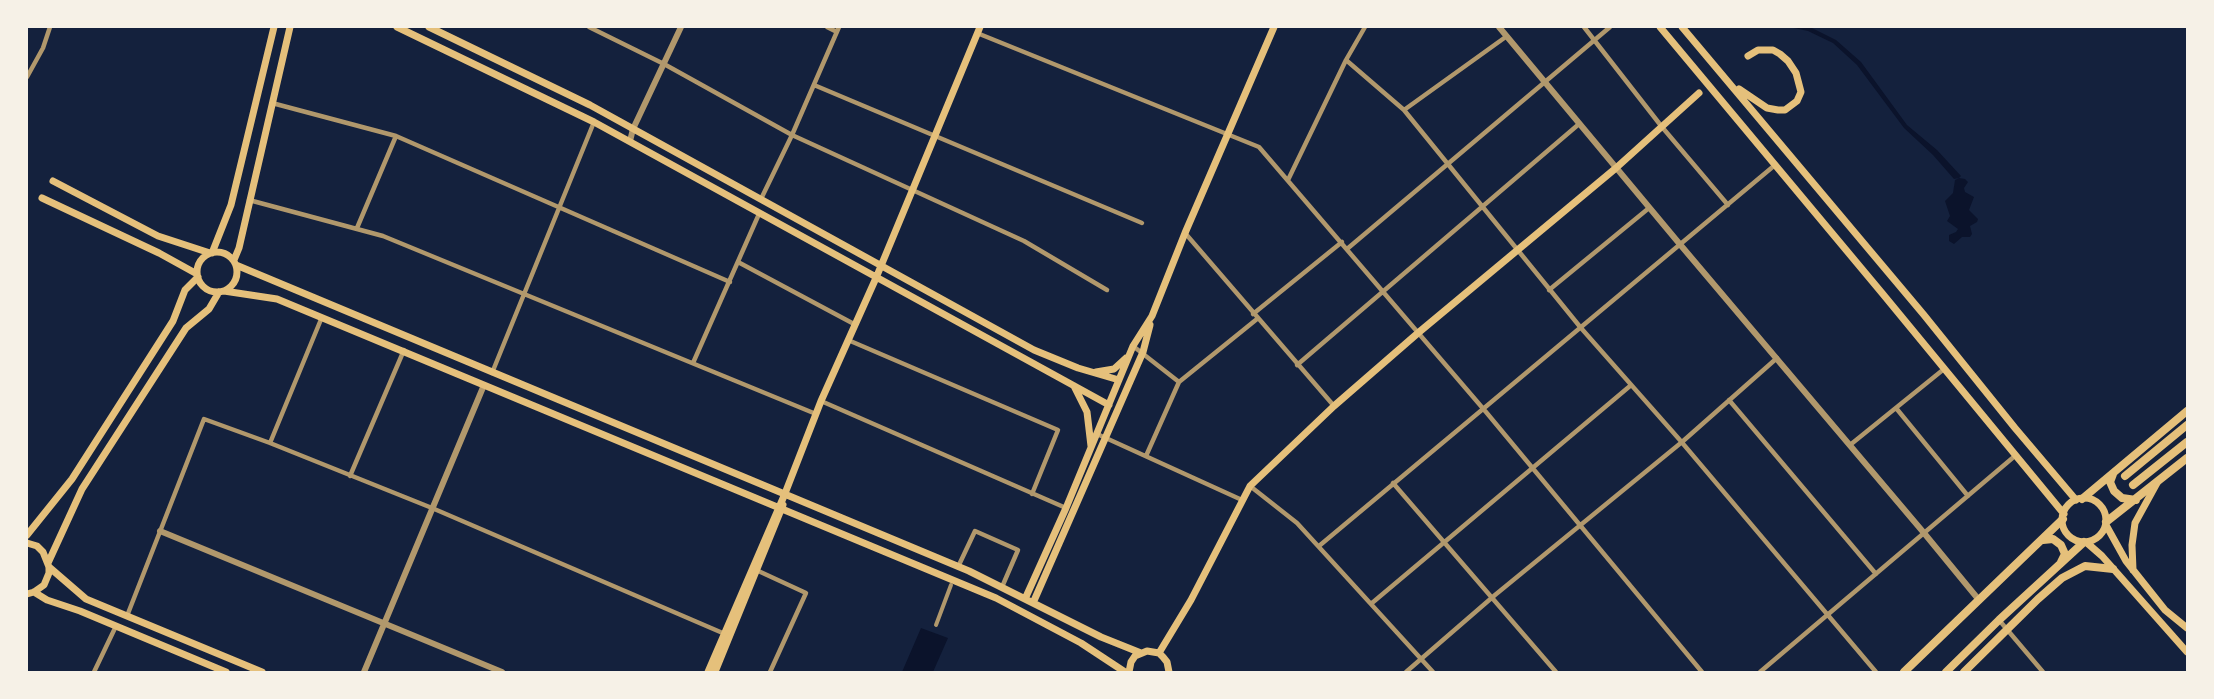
<!DOCTYPE html>
<html>
<head>
<meta charset="utf-8">
<style>
	body { margin:0 }
	#map { position:relative; width:2214px; height:699px; overflow:hidden; background:#14213d; font-family:Arial,sans-serif }
	canvas { display:block }
	.frame { position:absolute; inset:0; border:28px solid #f6f1e7; pointer-events:none }
</style>
</head>
<body>
<div id="map">
<canvas width="2214" height="699"></canvas>
<div class="frame"></div>
</div>
<script>
const ctx = document.querySelector('canvas').getContext('2d');
ctx.lineJoin = 'round';
function fillPath(path, color) { ctx.fillStyle = color; ctx.fill(path, 'evenodd'); }
const shape = rows => new Path2D(rows.map(r => 'M' + r).join(''));
function stroke(path, color, width, dash) { ctx.strokeStyle = color; ctx.lineWidth = width; ctx.lineCap = dash ? 'butt' : 'round'; ctx.setLineDash(dash || []); ctx.stroke(path); }
fillPath(shape([
	[1789,27,1810,27,1836,40,1861,62,1907,125,1937,150,1961,176,1959,178,1965,179,1968,182,1964,188,1965,192,1974,197,1969,210,1978,219,1977,222,1970,226,1972,234,1970,237,1962,237,1954,244,1949,241,1949,235,1956,232,1958,229,1947,221,1950,216,1945,201,1953,193,1955,180,1959,178,1954,179,1933,155,1904,128,1857,65,1833,43,1808,31],
	[921,628,948,638,933,672,902,672]
]), '#0b132b');
stroke(shape([
	[936,625,951,585]
]), '#b1986c', 4);
stroke(shape([
	[589,27,664,64,792,135,1024,241,1107,290],
	[827,27,837,32],
	[1584,27,1662,127,1728,205],
	[977,33,1259,147,1486,412,1702,672],
	[1346,60,1404,110,1581,328,1679,439,1876,672],
	[27,77,43,48,50,27],
	[814,85,1142,223],
	[272,103,396,136,730,282],
	[1404,110,1507,36],
	[1288,180,1346,60,1365,27],
	[761,199,792,135,839,27],
	[249,200,383,236,816,414],
	[357,228,396,136],
	[1185,233,1334,406],
	[1347,249,1610,27],
	[738,262,854,324],
	[1549,290,1649,208],
	[1253,314,1342,242],
	[848,340,1058,430,1032,494],
	[1133,346,1179,382,1146,456],
	[693,363,759,214],
	[1297,365,1579,124],
	[492,373,594,122],
	[1179,382,1257,319],
	[1729,400,1876,574],
	[821,401,1066,508],
	[1896,408,1968,496],
	[1097,434,1242,500],
	[270,443,322,317],
	[1850,445,1944,369],
	[350,476,404,350],
	[1393,483,1556,672],
	[1250,486,1297,523,1433,672],
	[1319,546,1775,165],
	[958,567,975,531,1018,550,1002,587],
	[754,569,806,593,770,672],
	[1372,603,1630,386],
	[127,616,204,419,270,443,432,508,725,634],
	[1999,620,2043,672],
	[94,672,116,626],
	[1406,672,1495,595,1682,442,1777,358],
	[1760,672,2016,455]
]), '#b1986c', 4.5);
stroke(shape([
	[1499,27,1678,242,1924,533,1979,600],
	[630,141,633,129,681,27],
	[160,531,502,672],
	[364,672,484,385]
]), '#b1986c', 6);
stroke(shape([
	[397,27,594,122,1109,405],
	[429,27,590,105,1034,350,1078,368,1119,380],
	[1660,27,1882,293,2064,514],
	[1682,27,1924,315,2015,428,2076,500],
	[1739,89,1767,108,1778,110,1785,110,1797,101,1801,92,1796,73,1788,61,1780,54,1773,50,1758,50,1748,56],
	[53,181,158,236,210,253],
	[42,198,159,253,197,274],
	'197 272a20 20 0 1 1 40 0a20 20 0 1 1-40 0Z',
	[212,253,231,205,274,27],
	[234,260,239,248,290,27],
	[236,265,969,571,1101,637,1141,653],
	[224,291,277,299,996,598,1081,643,1125,672],
	[1096,372,1114,369,1126,358],
	[1074,386,1087,412,1091,446],
	'2062 520a22 22 0 1 1 44 0a22 22 0 1 1-44 0Z',
	[2106,525,2126,561,2165,610,2187,628],
	[27,535,72,479,173,321,185,290,198,277],
	[2086,542,2102,556,2187,652],
	[27,543,37,546,43,552,49,567,49,573,44,585,34,592,27,594],
	[48,563,82,489,186,328,209,309,219,292],
	[49,567,86,599,262,672],
	[2133,570,2132,545,2135,523,2157,483],
	[34,592,47,600,80,611,226,672],
	[1025,599,1066,508,1133,346,1152,316,1185,233,1274,27],
	[1033,603,1143,352,1150,325],
	[1159,653,1191,600,1250,486,1334,406,1418,333,1616,168,1699,93],
	[708,672,784,496,821,401,876,278,980,27],
	[715,672,783,505],
	[1129,672,1131,662,1135,656,1147,651,1159,653,1163,657,1167,662,1169,672]
]), '#e5c07b', 7);
stroke(shape([
	[2113,474,2110,482,2114,491,2122,498,2136,500],
	[2125,476,2187,425],
	[2133,485,2187,442],
	[2082,499,2187,411],
	[2106,522,2187,458],
	[2043,540,2053,539,2061,545,2065,554,2061,562],
	[1904,672,2063,519],
	[1946,672,1999,620,2084,542],
	[1964,672,2038,599,2062,578,2085,566,2113,569]
]), '#e5c07b', 8);
</script>
</body>
</html>
